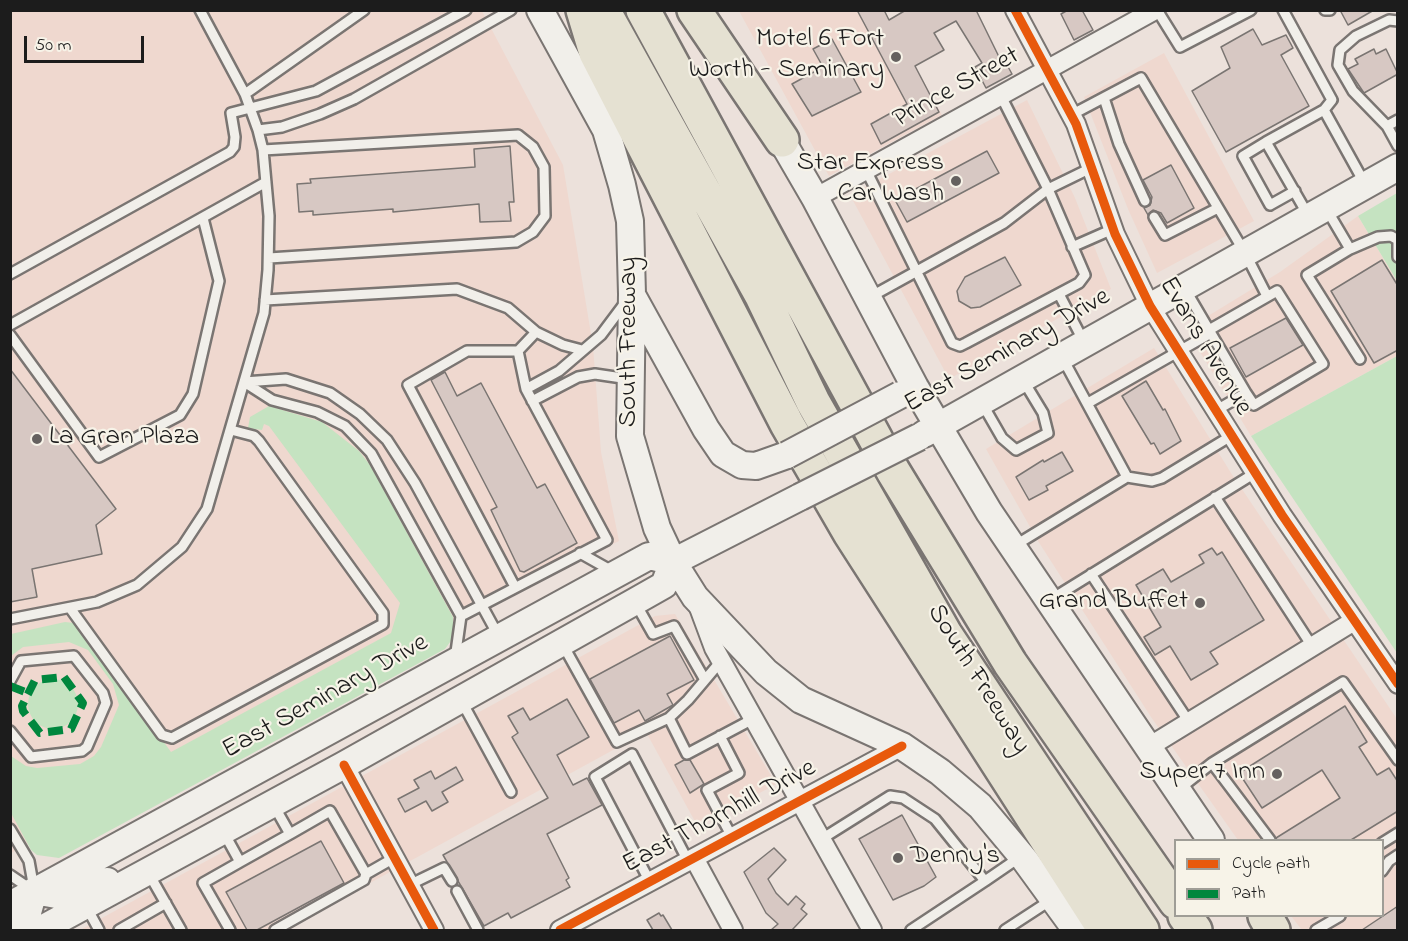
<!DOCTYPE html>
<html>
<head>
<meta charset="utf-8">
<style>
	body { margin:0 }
	#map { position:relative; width:1408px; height:941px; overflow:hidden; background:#ece1db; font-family:"Indie Flower",sans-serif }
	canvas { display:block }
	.frame { position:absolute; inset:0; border:12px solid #1c1c1c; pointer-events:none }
	.legend { position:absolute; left:1174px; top:839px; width:210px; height:78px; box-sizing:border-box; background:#f7f3e8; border:2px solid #9f9d96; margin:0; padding:8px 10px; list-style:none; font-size:18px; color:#1c1c1c }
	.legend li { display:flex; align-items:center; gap:12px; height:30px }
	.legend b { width:30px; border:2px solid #9f9d96 }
	.scale { position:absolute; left:24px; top:36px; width:120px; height:27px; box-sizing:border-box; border:3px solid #1c1c1c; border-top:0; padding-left:8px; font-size:18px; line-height:21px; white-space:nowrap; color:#1c1c1c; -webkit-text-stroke:4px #f7f3e8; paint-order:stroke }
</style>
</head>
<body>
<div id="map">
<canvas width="1408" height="941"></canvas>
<div class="frame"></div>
<ul class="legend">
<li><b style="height:8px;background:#e8590c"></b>Cycle path</li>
<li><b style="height:8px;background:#00873e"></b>Path</li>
</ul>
<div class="scale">50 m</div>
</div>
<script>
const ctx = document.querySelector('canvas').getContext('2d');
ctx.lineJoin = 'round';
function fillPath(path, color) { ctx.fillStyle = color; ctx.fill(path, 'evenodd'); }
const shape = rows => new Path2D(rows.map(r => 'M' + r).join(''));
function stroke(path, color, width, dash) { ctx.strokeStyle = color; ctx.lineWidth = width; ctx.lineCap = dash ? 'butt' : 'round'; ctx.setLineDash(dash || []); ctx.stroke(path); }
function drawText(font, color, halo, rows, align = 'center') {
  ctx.font = font + ' "Indie Flower",sans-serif'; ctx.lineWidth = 4.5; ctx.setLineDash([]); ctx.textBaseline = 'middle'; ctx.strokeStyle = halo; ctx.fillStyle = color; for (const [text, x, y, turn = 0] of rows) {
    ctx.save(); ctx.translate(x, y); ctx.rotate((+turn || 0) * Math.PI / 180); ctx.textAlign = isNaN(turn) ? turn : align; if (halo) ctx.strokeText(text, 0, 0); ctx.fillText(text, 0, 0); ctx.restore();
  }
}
fillPath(shape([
	[11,11,482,11,563,165,593,346,601,452,619,541,11,853],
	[739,11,885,11,942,115,829,176],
	[1164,53,1254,221,1157,273,1128,209,1084,97],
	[1027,100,1075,198,1111,289,949,379,850,195],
	[1358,216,1397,281,1397,356,1251,436,1191,337,1190,327,1280,272],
	[1154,348,1231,473,1397,719,1397,930,1302,930,1291,916,1382,916,1382,840,1238,840,1151,717,1038,541,986,449],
	[675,614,776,784,698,827,646,732,284,930,80,930,655,616]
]), '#efd8cf');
fillPath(shape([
	[1397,193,1397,281,1358,216],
	[1397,356,1397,653,1251,436],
	[269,406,322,422,359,451,370,465,453,617,453,638,445,649,59,858,37,855,31,850,11,813,11,756,26,766,37,768,80,764,94,756,101,747,119,705,113,684,88,650,69,642,23,647,11,656,11,634,65,622,74,623,83,631,171,752,391,633,400,603,269,426,264,424,262,430,248,428,250,417],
	'28 704a25 25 0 1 1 50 0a25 25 0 1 1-50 0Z'
]), '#c5e3c1');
const building = shape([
	[857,10,884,10,889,20,906,10,976,10,1003,65,1006,63,1012,74,986,88,975,67,982,63,956,21,934,33,944,50,915,66,939,112,881,144,871,124,907,104,857,10],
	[1068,10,1082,10,1093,30,1074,40,1061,14,1068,10],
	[1340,10,1374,10,1348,25,1340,10],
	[1253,29,1262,45,1286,35,1293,48,1281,55,1309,106,1226,152,1192,91,1230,68,1221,47,1253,29],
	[832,39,861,92,812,116,792,84,823,67,813,49,832,39],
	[1374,49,1376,54,1386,49,1398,74,1364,93,1348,69,1358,64,1355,59,1374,49],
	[510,146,514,202,509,202,511,221,480,222,479,204,393,212,393,209,313,215,313,211,299,212,297,184,311,183,310,179,475,167,474,149,510,146],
	[987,151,999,173,907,222,895,200,987,151],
	[1171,165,1194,208,1167,223,1161,213,1153,210,1148,215,1144,208,1150,205,1152,197,1143,180,1171,165],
	[1005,257,1021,285,980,307,971,308,959,301,957,291,965,277,1005,257],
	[1382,260,1398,286,1398,350,1374,363,1331,291,1382,260],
	[1286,318,1303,345,1246,377,1230,348,1286,318],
	[10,369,116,509,96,525,102,554,32,569,37,597,10,602,10,369],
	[445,372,457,396,481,383,537,488,545,484,577,543,524,572,520,571,491,510,497,507,431,380,445,372],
	[1146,381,1163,410,1165,409,1181,441,1160,454,1154,443,1151,444,1122,396,1146,381],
	[1062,452,1073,471,1046,486,1048,490,1029,500,1016,477,1043,460,1044,462,1062,452],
	[1212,548,1217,555,1222,552,1264,620,1210,652,1218,664,1191,680,1170,646,1155,655,1144,637,1161,627,1136,585,1163,569,1171,582,1204,563,1199,555,1212,548],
	[670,636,694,680,667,694,673,705,645,721,639,710,614,723,590,679,670,636],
	[567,699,589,737,557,755,573,785,587,778,602,805,547,834,569,878,566,880,570,887,511,918,508,913,484,926,443,855,548,798,512,737,518,733,508,716,523,708,530,720,567,699],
	[1345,706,1367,742,1359,747,1377,775,1389,768,1398,782,1398,811,1351,840,1277,840,1276,838,1340,798,1322,770,1262,808,1239,773,1345,706],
	[684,760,690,760,704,784,690,793,675,765,684,760],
	[456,767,463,780,442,792,448,802,432,811,426,801,405,812,398,799,419,788,414,780,431,771,435,779,456,767],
	[902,815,936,877,924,886,893,900,859,839,902,815],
	[321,841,344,883,257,930,247,930,226,892,321,841],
	[774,848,786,860,768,879,776,893,788,905,796,896,805,904,801,909,807,914,792,930,771,930,778,924,766,913,744,872,774,848],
	[1398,906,1398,930,1362,930,1398,906],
	[659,913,661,916,663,915,672,930,653,930,647,920,659,913]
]);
fillPath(building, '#d7c8c3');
stroke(building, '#7a7572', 1.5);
const lane = shape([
	[1157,10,1180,47,1251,10],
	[1283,10,1332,100,1324,110,1365,184],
	[1325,10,1330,10],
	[245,94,364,10],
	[1104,98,1119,144,1145,201],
	[1071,115,1141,78,1245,253,1267,296],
	[1398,120,1387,126,1398,146],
	[1387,126,1353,91,1338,65,1340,50,1356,36,1389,20,1398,21],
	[258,130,282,127,320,114,354,99,511,10],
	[1266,142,1243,156,1270,205,1295,191],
	[263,150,518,135,533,147,544,167,545,216,533,232,516,242,269,258],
	[866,170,952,343,960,346,966,343,1079,283,1085,275,1048,189,1001,96],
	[1327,210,1350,249,1307,275,1360,359],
	[1308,215,1266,142,1324,110],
	[1154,217,1165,235,1218,208],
	[1398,241,1398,257],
	[1072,247,1113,229],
	[1350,249,1378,237,1391,236,1398,240],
	[10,274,230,152,234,147,235,137,231,113,316,91,466,10],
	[1185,289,1246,393,1215,411],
	[1059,294,1084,342],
	[870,297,1004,223,1048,189,1091,168],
	[265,300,457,289,508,308,536,332,563,345,582,350],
	[10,325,266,182],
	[1209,330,1277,291,1323,364,1254,405,1246,393],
	[10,335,99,457,180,415,193,394,219,281,203,218],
	[1063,359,1127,477],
	[244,382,286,379,330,393,360,414,387,440,415,483,498,635],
	[244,382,272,400,317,412,345,426,371,453,461,616,455,659],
	[526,389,559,371,601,335,625,303],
	[532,401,578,377,595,374,629,379],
	[1088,403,1211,333],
	[983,405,1002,438,1016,450,1048,433,1043,413,1023,380],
	[1215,497,1312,646],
	[1014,546,1127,477,1152,481,1162,478,1231,436],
	[580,553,612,571],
	[1091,574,1189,722],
	[515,587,408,385,467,351,518,351,536,332],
	[1050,600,1255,473],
	[636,604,653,634,674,626,705,680],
	[70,608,162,735,172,738,383,624,383,613,259,441,254,436,231,430],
	[461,616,607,540,526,389,518,351],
	[10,619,97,602,137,585,182,547,207,509,264,313,268,270,269,216,263,150,258,130,245,94,200,10],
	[563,645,617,742,669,718],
	[721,661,688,700,669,718,687,754,753,719],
	[10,681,21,661,74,656,103,693,106,703,87,747,82,751,31,757,10,731],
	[462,702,511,792],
	[720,736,739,773,707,790,732,837],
	[1212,763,1270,840],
	[1178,790,1212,763,1343,682,1398,760],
	[273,804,290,834,330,811,366,874,364,880,275,930],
	[10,829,29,861,34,889],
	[224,833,240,862,203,883,230,930],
	[820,840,890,796,903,798,935,819,985,881,911,930],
	[1382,843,1398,833],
	[240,862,290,834],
	[1382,871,1389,861,1398,855],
	[149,874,181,930],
	[366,874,394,858],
	[10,875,32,890],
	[985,881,1020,857],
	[650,882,595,777,632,754,688,861],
	[409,885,444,868,452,881],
	[457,891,478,930],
	[87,908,99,930],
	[119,930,166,903],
	[1005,930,1051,900],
	[1316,930,1340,916]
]);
const street = shape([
	[1015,10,1076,124,1115,234,1150,306,1282,515,1398,684],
	[815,198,1155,10],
	[698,605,714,648,872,930],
	[1147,748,1354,621],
	[344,765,434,930],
	[694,858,733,930],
	[560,930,902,746]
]);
const secondary = shape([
	[540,10,606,130,622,185,630,221,632,294,630,436,657,528,673,562,695,597,766,672,801,700,902,746,940,772,980,806,1025,860,1076,930],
	[772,124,815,198,915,387,989,512,1211,840],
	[632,295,706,429,723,454,742,465,756,466,787,455],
	[924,434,1398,167],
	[34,891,62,896,107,881],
	[10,905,649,556,673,562],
	[11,930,27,916,34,891],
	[40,930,344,765,634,602,664,585,673,562,800,497]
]);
const highway = shape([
	[583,10,596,53,787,424,850,533,1105,930],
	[603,10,762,296,813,402,945,634,1142,930],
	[643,10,893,471,1010,663,1176,902],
	[694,10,782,140],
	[1185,916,1195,930],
	[1265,916,1273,930]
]);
stroke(lane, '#7a7572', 14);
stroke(street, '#7a7572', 22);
stroke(secondary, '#7a7572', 30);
stroke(highway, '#7a7572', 38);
stroke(lane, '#f1efea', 9);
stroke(street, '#f1efea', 18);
stroke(secondary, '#f1efea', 26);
stroke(highway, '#e5e1d2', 33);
const secondaryBridge = shape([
	[787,455,900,395],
	[800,497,919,437]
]);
stroke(secondaryBridge, '#7a7572', 30, []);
stroke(secondaryBridge, '#f1efea', 26);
stroke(shape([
	[64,677,83,703,71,729,40,733,23,711,22,706,35,680,64,677],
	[10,686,28,693]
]), '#00873e', 8, [15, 8]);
stroke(shape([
	[1015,10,1076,124,1115,234,1150,306,1282,515,1398,684],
	[344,765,434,930],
	[560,930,902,746]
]), '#e8590c', 9);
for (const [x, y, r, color] of [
	[896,57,6,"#65615f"],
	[956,181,6,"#65615f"],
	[37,439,6,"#65615f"],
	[1200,603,6,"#65615f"],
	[1277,774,6,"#65615f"],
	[898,858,6,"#65615f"]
]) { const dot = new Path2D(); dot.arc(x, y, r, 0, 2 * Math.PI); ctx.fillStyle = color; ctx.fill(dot); stroke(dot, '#f7f3e8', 2); }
drawText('27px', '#1c1c1c', '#f7f3e8', [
	["Motel 6 Fort",884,41],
	["Worth - Seminary",884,72],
	["Star Express",944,165],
	["Car Wash",944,196],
	["La Gran Plaza",49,439,"left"],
	["Grand Buffet",1188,603],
	["Super 7 Inn",1265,774],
	["Denny's",910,858,"left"]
], 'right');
drawText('27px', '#1c1c1c', '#f7f3e8', [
	["Prince Street",957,89,-29],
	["South Freeway",631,342,-90],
	["Evans Avenue",1204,347,59],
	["East Seminary Drive",1008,352,-29],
	["South Freeway",977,680,58],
	["East Seminary Drive",326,698,-29],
	["East Thornhill Drive",720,818,-28]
]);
</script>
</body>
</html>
